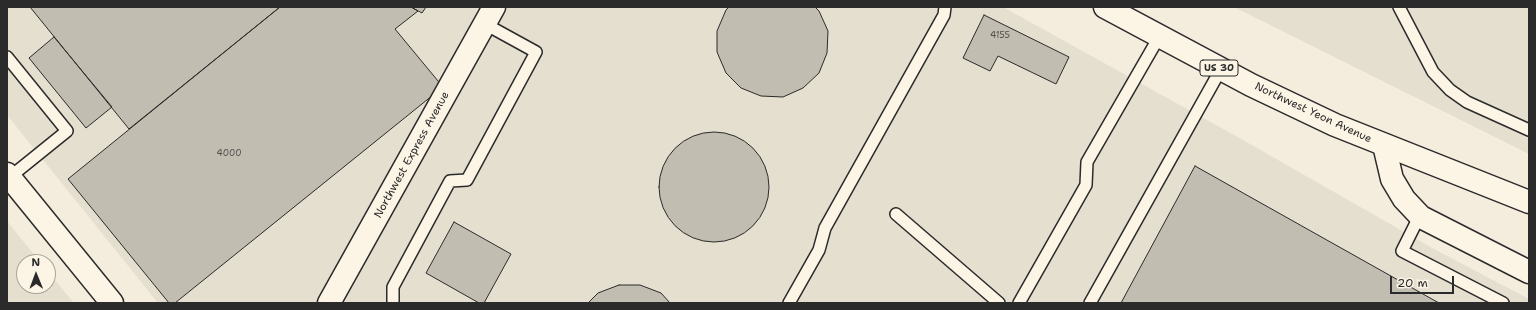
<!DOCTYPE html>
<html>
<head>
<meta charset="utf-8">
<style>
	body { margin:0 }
	#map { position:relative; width:1536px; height:310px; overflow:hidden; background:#f4edde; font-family:"Shantell Sans",sans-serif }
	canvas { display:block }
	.frame { position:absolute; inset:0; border:8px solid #2b2b2b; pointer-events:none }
	.north { position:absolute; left:16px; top:254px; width:40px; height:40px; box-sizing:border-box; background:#fcf5e5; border:1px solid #a8a49b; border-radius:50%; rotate:359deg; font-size:11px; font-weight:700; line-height:16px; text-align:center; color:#2b2b2b }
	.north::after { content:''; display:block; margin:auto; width:14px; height:18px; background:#2b2b2b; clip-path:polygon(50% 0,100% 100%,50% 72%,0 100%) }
	.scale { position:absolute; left:1390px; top:276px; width:64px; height:18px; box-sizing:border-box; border:2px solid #2b2b2b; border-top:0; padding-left:5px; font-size:12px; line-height:14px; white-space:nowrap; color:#2b2b2b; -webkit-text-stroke:3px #fcf5e5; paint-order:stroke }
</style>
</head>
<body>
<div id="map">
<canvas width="1536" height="310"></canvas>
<div class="frame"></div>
<div class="north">N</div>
<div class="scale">20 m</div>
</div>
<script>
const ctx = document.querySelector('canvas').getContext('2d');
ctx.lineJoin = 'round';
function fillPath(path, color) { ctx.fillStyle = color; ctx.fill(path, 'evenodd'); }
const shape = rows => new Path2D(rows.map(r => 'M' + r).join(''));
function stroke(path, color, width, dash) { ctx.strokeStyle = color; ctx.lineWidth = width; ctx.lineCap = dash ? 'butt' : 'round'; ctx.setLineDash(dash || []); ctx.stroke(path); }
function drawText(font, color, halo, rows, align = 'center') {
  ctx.font = font + ' "Shantell Sans",sans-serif'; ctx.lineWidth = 3; ctx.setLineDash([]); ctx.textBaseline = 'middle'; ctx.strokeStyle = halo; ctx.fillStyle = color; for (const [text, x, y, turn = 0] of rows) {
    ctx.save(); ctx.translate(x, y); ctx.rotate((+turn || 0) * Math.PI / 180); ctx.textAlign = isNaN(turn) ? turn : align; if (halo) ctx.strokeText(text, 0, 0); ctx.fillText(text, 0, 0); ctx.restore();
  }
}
fillPath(shape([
	[7,7,1003,7,1243,140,1434,249,1529,299,1529,303,158,303,7,115],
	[1234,7,1529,7,1529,154],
	[7,221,40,262,24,262,24,286,48,286,48,272,74,303,7,303]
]), '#e5dfd0');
const building = shape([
	[30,7,280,7,129,129,30,7],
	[280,7,411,7,418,11,395,29,443,87,175,303,169,303,68,179,280,7],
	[411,7,426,7,422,13,411,7],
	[729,7,815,7,819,11,828,31,827,53,819,73,803,88,783,97,761,96,741,88,726,73,717,52,717,31,726,10,729,7],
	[984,15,1069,57,1056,84,998,56,990,71,963,58,984,15],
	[54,37,112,107,86,128,29,58,54,37],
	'659 187a55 55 0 1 1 110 0a55 55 0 1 1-110 0Z',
	[1195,166,1439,303,1121,303,1195,166],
	[454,222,511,254,484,303,479,303,426,273,454,222],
	[619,285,640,285,661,293,670,303,588,303,598,293,619,285]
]);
fillPath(building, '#c2bdb1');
stroke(building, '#2b2b2b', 1);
const service = shape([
	[1399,7,1433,72,1450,90,1467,102,1529,130],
	[7,57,67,131,10,177],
	[896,214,999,303],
	[1420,215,1402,251,1503,303],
	[393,303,393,287,450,181,467,180,536,52,485,24],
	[789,303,819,250,825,228,944,15,945,7],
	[1019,303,1086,185,1087,162,1159,37],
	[1090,303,1221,69]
]);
const minor = shape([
	[1384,145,1392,179,1404,199,1421,217,1529,272],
	[329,303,494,7]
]);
const secondary = shape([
	[7,174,112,303]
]);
const trunk = shape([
	[1105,7,1251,85,1335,125,1529,202]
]);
stroke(service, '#2b2b2b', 14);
stroke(minor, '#2b2b2b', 25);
stroke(secondary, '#2b2b2b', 25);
stroke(trunk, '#2b2b2b', 25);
stroke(service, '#fcf5e5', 11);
stroke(minor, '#fcf5e5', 22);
stroke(secondary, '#fcf5e5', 22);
stroke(trunk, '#fcf5e5', 22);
drawText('9px', '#51504c', null, [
	["4155",1000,36],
	["4000",229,154]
]);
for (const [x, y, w] of [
	[1219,68,38]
]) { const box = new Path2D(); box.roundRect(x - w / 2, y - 8, w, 16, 3); ctx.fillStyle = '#fcf5e5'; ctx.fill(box); stroke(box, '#2b2b2b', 1); }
drawText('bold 10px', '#2b2b2b', null, [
	["US 30",1219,68]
]);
drawText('11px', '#2b2b2b', '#fcf5e5', [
	["Northwest Yeon Avenue",1313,113,25],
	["Northwest Express Avenue",412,155,-61]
]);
</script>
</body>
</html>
